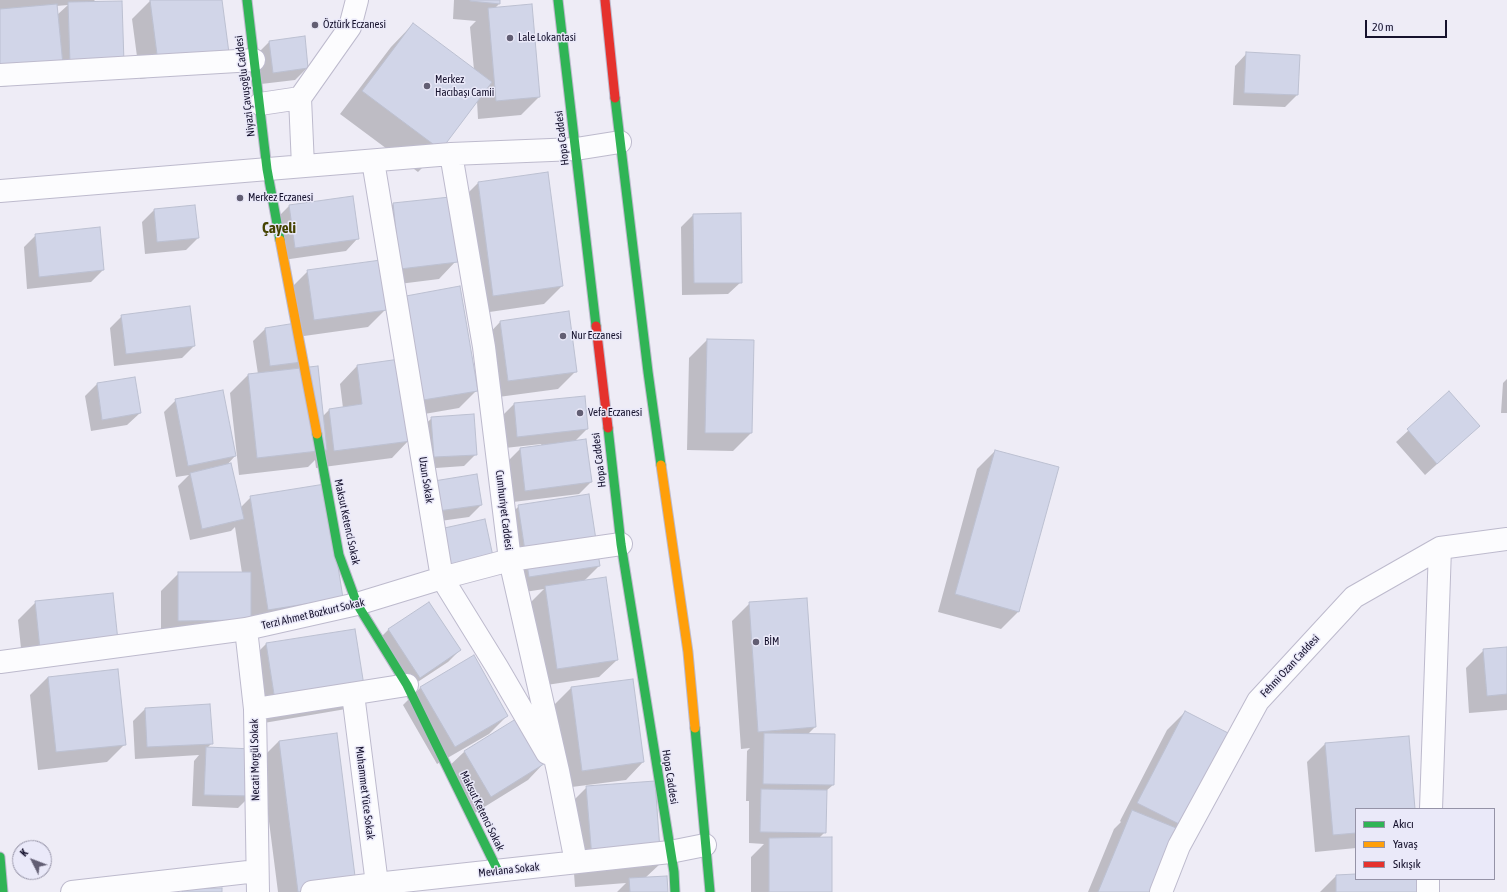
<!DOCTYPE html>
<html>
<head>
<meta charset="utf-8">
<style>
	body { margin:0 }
	#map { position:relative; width:1507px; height:892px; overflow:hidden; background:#eeecf6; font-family:"Asap Condensed",sans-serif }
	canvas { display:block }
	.legend { position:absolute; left:1355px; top:808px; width:140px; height:72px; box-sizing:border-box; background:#eae9f9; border:1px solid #9593a7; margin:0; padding:5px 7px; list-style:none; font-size:12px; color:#16122d }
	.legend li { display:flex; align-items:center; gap:8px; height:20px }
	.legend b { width:20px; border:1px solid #9593a7 }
	.north { position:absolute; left:12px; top:840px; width:40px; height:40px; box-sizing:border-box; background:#eae9f9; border:1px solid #9593a7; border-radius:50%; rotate:312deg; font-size:11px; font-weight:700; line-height:16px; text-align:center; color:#16122d }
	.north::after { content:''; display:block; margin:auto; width:14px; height:18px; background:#625e73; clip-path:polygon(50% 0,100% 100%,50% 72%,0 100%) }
	.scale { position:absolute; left:1365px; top:20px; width:82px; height:18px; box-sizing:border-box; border:2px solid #16122d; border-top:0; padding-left:5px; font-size:12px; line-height:14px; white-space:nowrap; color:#16122d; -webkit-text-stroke:3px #eae9f9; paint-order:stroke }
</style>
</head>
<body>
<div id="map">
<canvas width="1507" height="892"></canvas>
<ul class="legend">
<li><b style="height:5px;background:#30b455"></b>Akıcı</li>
<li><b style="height:5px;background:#ff9f0a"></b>Yavaş</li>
<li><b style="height:5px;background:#e5322d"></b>Sıkışık</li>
</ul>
<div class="north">K</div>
<div class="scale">20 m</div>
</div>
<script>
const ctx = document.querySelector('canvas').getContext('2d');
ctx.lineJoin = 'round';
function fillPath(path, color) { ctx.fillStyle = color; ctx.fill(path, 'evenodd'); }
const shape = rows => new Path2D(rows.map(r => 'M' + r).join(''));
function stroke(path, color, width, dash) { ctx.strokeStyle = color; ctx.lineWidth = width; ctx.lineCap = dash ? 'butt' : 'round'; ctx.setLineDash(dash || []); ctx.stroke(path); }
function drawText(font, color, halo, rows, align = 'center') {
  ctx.font = font + ' "Asap Condensed",sans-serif'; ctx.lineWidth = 3; ctx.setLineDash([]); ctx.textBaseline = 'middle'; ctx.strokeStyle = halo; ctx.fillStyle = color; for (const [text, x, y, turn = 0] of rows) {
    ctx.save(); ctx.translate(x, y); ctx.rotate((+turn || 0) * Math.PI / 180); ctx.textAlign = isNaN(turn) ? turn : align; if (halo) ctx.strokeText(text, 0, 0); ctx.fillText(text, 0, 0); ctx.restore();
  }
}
fillPath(shape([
	[0,0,95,0,92,3,123,62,44,82,0,87],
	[68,5,57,15,56,6],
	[159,0,221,0,210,70,140,79,132,19,150,1],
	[454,0,499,0,499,4,494,9,539,97,521,115,478,119,477,101,441,149,418,172,340,114,391,47,413,24,474,70,470,27,476,21,453,19],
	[304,37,307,68,295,80,261,84,257,54,269,42],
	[1247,53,1297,95,1285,107,1233,105,1235,66],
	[478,183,562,286,544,304,476,314,460,201],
	[393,204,456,261,439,279,383,286,386,309,368,327,297,337,322,417,329,410,343,408,340,384,357,366,396,361,477,390,459,408,407,417,409,440,392,458,316,468,315,460,308,467,239,475,230,393,248,375,258,374,253,341,265,329,295,325,290,289,308,271,380,261,375,222],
	[289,206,358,238,346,251,283,260,277,218],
	[154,210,198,238,186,250,145,254,142,222],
	[693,215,741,282,728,294,682,295,681,227],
	[36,235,103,270,91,282,27,289,24,247],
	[122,316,194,346,182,358,114,366,110,328],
	[500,322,576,371,558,389,491,398,483,340],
	[707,340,751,433,733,451,687,450,689,358],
	[134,378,140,413,127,425,91,431,85,396,97,384],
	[1507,379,1507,413,1501,413,1503,383],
	[1449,393,1479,426,1425,475,1396,442],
	[176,400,235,456,226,466,240,508,251,497,342,597,161,639,161,591,179,573,242,573,235,527,231,531,190,540,178,486,189,475,176,477,164,412],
	[514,404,587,429,574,442,591,482,579,494,513,502,508,461,520,449,542,446,541,444,505,448,502,416],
	[432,418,476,454,464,466,422,469,419,430],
	[995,451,1019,611,1001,629,938,612,977,469],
	[422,494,481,505,469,517,426,523],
	[519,506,599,566,583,582,617,660,599,677,540,686,528,605,544,589,512,594,501,524],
	[36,602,117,640,23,667,18,620],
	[750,603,815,727,808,734,833,785,826,791,825,832,819,838,831,892,751,892,751,857,764,844,749,843,749,801,746,801,747,751,750,748,741,749,732,621],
	[429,604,460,650,448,662,407,689,376,642,388,630],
	[354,630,346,709,258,724,248,662,266,644],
	[1507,648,1507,710,1469,713,1466,668,1484,650],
	[48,677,125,744,107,762,38,770,30,695],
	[632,680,643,762,626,780,564,788,553,706,571,688],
	[421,687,507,716,489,734,437,764,403,705],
	[145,709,212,743,207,748,250,796,238,808,192,806,194,761,199,755,135,759,133,721],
	[1185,712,1184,826,1154,892,1088,892,1114,829,1121,822,1120,821,1167,730],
	[519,718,545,762,528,780,473,814,446,769,464,752],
	[336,734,356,892,278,892,261,759,279,741],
	[1325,744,1414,809,1356,809,1356,848,1315,852,1307,762],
	[587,787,660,864,645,878,667,892,617,892,626,883,575,887,569,805],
	[1356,875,1356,879,1420,892,1320,892,1336,876]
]), '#0003');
const building = shape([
	[150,0,222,0,229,53,158,62,150,0],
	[470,0,500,0,500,4,470,1,470,0],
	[122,1,124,63,70,64,68,2,122,1],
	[57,4,63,65,0,71,0,9,57,4],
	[532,4,540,97,496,101,488,8,532,4],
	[413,23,492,82,441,150,362,91,413,23],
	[305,36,308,68,273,73,269,41,305,36],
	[1246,52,1300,55,1298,95,1244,93,1246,52],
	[548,172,563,286,493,296,478,182,548,172],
	[353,196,359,239,295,248,289,205,353,196],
	[450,197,458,262,400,269,393,203,450,197],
	[195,205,199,238,157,242,154,209,195,205],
	[741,213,742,283,694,283,693,214,741,213],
	[100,227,104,270,39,277,35,234,100,227],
	[381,260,387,310,314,320,307,270,381,260],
	[460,286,478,391,423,400,406,296,460,286],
	[190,306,195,346,126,354,121,315,190,306],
	[569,311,577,372,508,381,500,321,569,311],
	[296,323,302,362,270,366,265,328,296,323],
	[707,339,754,340,752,433,705,433,707,339],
	[400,359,411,441,334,451,329,409,362,404,357,365,400,359],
	[318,366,327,450,257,458,248,374,318,366],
	[135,377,141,413,102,420,97,383,135,377],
	[223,390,236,456,188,466,175,399,223,390],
	[1449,391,1480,426,1437,464,1407,429,1449,391],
	[585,396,588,429,517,437,514,403,585,396],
	[474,414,477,455,434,457,431,417,474,414],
	[586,439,592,482,525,491,520,448,586,439],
	[995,450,1059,467,1019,612,955,594,995,450],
	[231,463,244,519,202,529,190,473,231,463],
	[477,474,482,505,438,511,434,481,477,474],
	[325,484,343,598,268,610,250,496,325,484],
	[589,494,600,566,529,577,518,505,589,494],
	[485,519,494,561,450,572,440,529,485,519],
	[178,572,251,572,251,620,178,621,178,572],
	[606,577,618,660,557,669,545,586,606,577],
	[113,593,118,641,40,649,35,601,113,593],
	[807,598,816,727,758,732,749,602,807,598],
	[429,602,461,650,420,678,388,629,429,602],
	[355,629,365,692,276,707,266,643,355,629],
	[1507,647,1507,694,1487,696,1483,649,1507,647],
	[474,655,508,716,455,747,420,687,474,655],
	[118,669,126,745,56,752,48,677,118,669],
	[633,679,644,762,582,771,571,687,633,679],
	[210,704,213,744,147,747,145,708,210,704],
	[1185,711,1232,735,1185,827,1137,803,1185,711],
	[519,717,547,762,491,797,464,751,519,717],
	[337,733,357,892,298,892,279,741,337,733],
	[764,733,835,734,834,785,763,784,764,733],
	[1409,736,1415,809,1356,809,1356,833,1333,835,1325,743,1409,736],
	[206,747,253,749,251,796,204,795,206,747],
	[655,781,661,864,593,870,586,786,655,781],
	[761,789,827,790,826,833,760,832,761,789],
	[1132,810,1181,830,1155,892,1098,892,1132,810],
	[832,837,832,892,769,892,769,838,832,837],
	[1356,874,1356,879,1421,879,1421,892,1336,892,1336,875,1356,874],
	[667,876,668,892,630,892,629,878,667,876],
	[222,888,222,892,182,892,182,889,222,888]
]);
fillPath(building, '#d1d5e8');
stroke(building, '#bcc0d1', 1);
const street = shape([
	[0,75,254,60],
	[260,104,300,98],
	[451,154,484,347,510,560,558,771,576,862],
	[373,161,442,578,497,667,547,753],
	[303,166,300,98,350,27,357,0],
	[0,191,451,154,576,149,620,142],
	[246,629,255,709,258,892],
	[0,662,246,629,357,604,442,578,510,560,621,544],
	[353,694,378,892],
	[255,709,407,685],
	[1431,809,1440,548],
	[72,892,257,871],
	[312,892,376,884,670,852,705,845],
	[1161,892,1179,846,1258,701,1354,597,1440,548,1507,539],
	[1428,892,1428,879]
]);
const fast = shape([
	[247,0,267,169,280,240],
	[558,0,596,326],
	[615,98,648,372,661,465],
	[608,428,621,544,674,872,675,892],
	[317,434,339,555,357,604,407,685,498,871],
	[695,728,710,892],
	[0,857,3,892]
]);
const slow = shape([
	[280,240,317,434],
	[661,465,688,652,695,728]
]);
const jam = shape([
	[605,0,615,98],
	[596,326,608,428]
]);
stroke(street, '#bdbacd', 24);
stroke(fast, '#bdbacd', 11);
stroke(slow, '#bdbacd', 11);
stroke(jam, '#bdbacd', 11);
stroke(street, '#fcfcfe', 22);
stroke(fast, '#30b455', 9);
stroke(slow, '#ff9f0a', 9);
stroke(jam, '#e5322d', 9);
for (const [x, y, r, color] of [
	[315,25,4,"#625e73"],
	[510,38,4,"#625e73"],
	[427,86,4,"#625e73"],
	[240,198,4,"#625e73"],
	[563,336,4,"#625e73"],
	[580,413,4,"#625e73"],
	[756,642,4,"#625e73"]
]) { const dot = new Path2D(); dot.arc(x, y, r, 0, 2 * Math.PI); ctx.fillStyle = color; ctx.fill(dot); stroke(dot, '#eae9f9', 1.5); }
drawText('11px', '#16122d', '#eae9f9', [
	["Öztürk Eczanesi",323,25],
	["Lale Lokantasi",518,38],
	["Merkez",435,80],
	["Hacıbaşı Camii",435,93],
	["Merkez Eczanesi",248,198],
	["Nur Eczanesi",571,336],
	["Vefa Eczanesi",588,413],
	["BİM",764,642]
], 'left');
drawText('11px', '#16122d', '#eae9f9', [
	["Niyazi Çavuşoğlu Caddesi",245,86,-97],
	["Hopa Caddesi",562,138,-97],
	["Hopa Caddesi",599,460,-97],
	["Uzun Sokak",426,480,81],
	["Cumhuriyet Caddesi",504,510,83],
	["Maksut Ketenci Sokak",347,522,78],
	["Terzi Ahmet Bozkurt Sokak",313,614,-13],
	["Fehmi Ozan Caddesi",1290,666,-47],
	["Necati Morgül Sokak",255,760,-91],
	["Hopa Caddesi",670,777,81],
	["Muhammet Yüce Sokak",365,793,83],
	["Maksut Ketenci Sokak",482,811,64],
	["Mevlana Sokak",509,870,-6]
]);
drawText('bold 15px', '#454300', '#eae9f9', [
	["Çayeli",279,228]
]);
</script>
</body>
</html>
